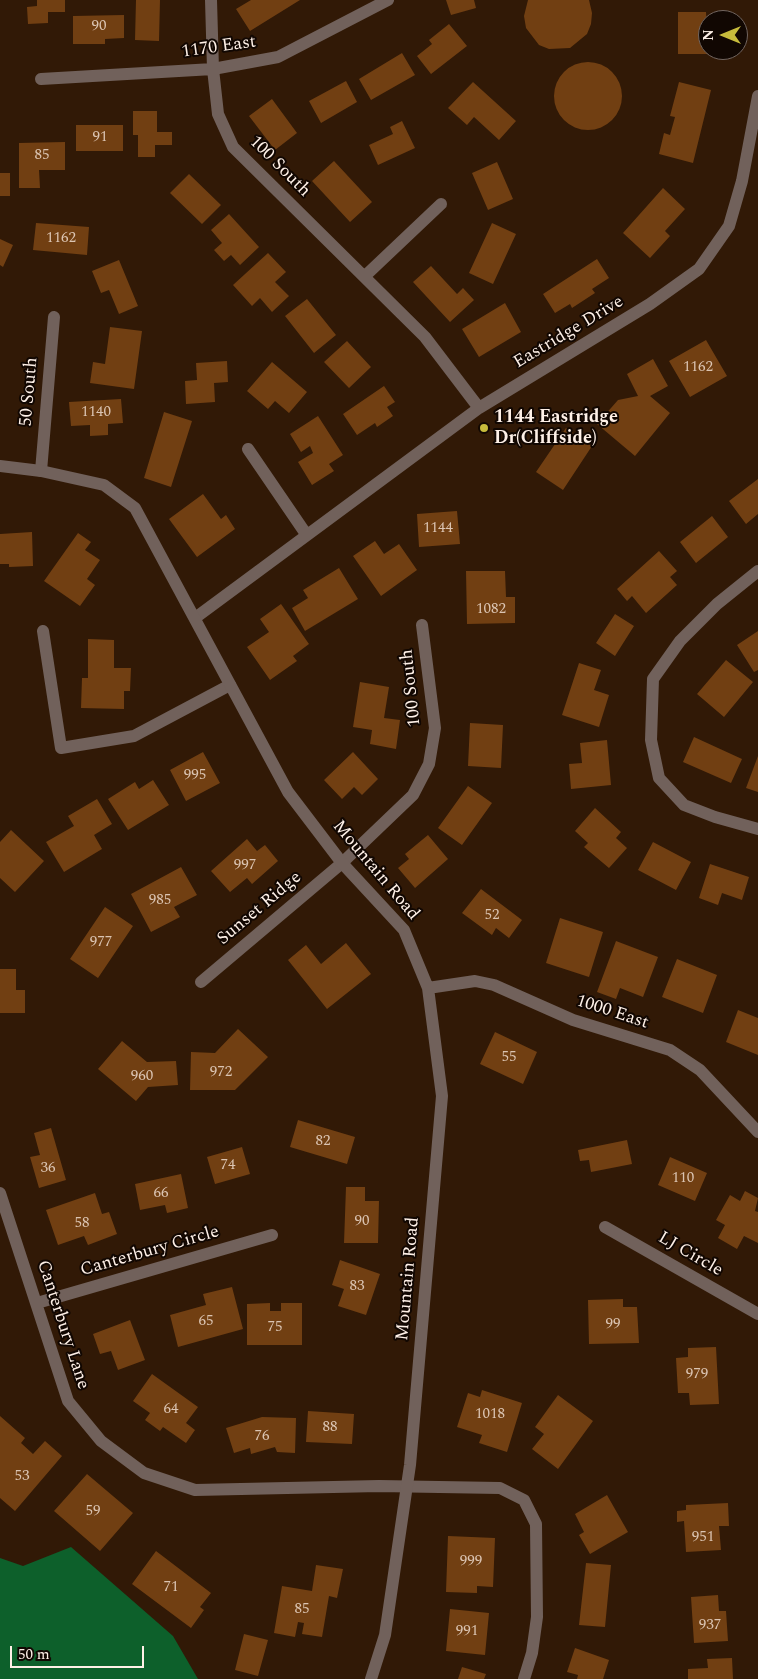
<!DOCTYPE html>
<html>
<head>
<meta charset="utf-8">
<style>
	body { margin:0 }
	#map { position:relative; width:758px; height:1679px; overflow:hidden; background:#311906; font-family:Spectral,serif }
	canvas { display:block }
	.north { position:absolute; left:698px; top:10px; width:50px; height:50px; box-sizing:border-box; background:#110702; border:1px solid #70645e; border-radius:50%; rotate:270deg; font-size:14px; font-weight:700; line-height:20px; text-align:center; color:#fef0e7 }
	.north::after { content:''; display:block; margin:auto; width:18px; height:22px; background:#c7bb3c; clip-path:polygon(50% 0,100% 100%,50% 72%,0 100%) }
	.scale { position:absolute; left:10px; top:1646px; width:134px; height:22px; box-sizing:border-box; border:2px solid #fef0e7; border-top:0; padding-left:6px; font-size:15px; line-height:18px; white-space:nowrap; color:#fef0e7; -webkit-text-stroke:4px #110702; paint-order:stroke }
</style>
</head>
<body>
<div id="map">
<canvas width="758" height="1679"></canvas>
<div class="north">N</div>
<div class="scale">50 m</div>
</div>
<script>
const ctx = document.querySelector('canvas').getContext('2d');
ctx.lineJoin = 'round';
function fillPath(path, color) { ctx.fillStyle = color; ctx.fill(path, 'evenodd'); }
const shape = rows => new Path2D(rows.map(r => 'M' + r).join(''));
function stroke(path, color, width, dash) { ctx.strokeStyle = color; ctx.lineWidth = width; ctx.lineCap = dash ? 'butt' : 'round'; ctx.setLineDash(dash || []); ctx.stroke(path); }
function drawText(font, color, halo, rows, align = 'center') {
  ctx.font = font + ' Spectral,serif'; ctx.lineWidth = 4; ctx.setLineDash([]); ctx.textBaseline = 'middle'; ctx.strokeStyle = halo; ctx.fillStyle = color; for (const [text, x, y, turn = 0] of rows) {
    ctx.save(); ctx.translate(x, y); ctx.rotate((+turn || 0) * Math.PI / 180); ctx.textAlign = isNaN(turn) ? turn : align; if (halo) ctx.strokeText(text, 0, 0); ctx.fillText(text, 0, 0); ctx.restore();
  }
}
fillPath(shape([
	[71,1547,173,1636,198,1679,0,1679,0,1558,23,1566]
]), '#0d602b');
fillPath(shape([
	[37,0,65,0,65,12,48,12,48,23,28,24,27,7,37,6],
	[136,0,160,0,159,41,135,40],
	[251,0,300,0,250,31,236,9],
	[446,0,474,0,476,8,451,15],
	[528,0,589,0,592,13,591,24,587,34,570,48,549,49,539,45,526,28,524,16],
	[678,12,706,12,708,50,714,50,714,54,678,54],
	[124,15,124,38,105,39,105,44,73,44,73,16],
	[449,24,467,46,431,74,417,56,432,44,429,40],
	[402,53,415,75,371,100,359,79],
	'554 96a34 34 0 1 1 68 0a34 34 0 1 1-68 0Z',
	[346,81,357,102,321,123,309,101],
	[473,82,516,121,499,140,474,117,467,125,448,108],
	[679,82,711,90,693,163,659,154,664,133,670,135,675,117,670,116],
	[272,99,297,133,275,150,249,116],
	[133,111,157,111,157,132,172,132,172,145,155,145,155,157,138,157,138,135,133,135],
	[402,121,415,148,378,165,369,145,393,134,390,127],
	[76,125,123,125,123,151,76,151],
	[65,142,65,170,39,170,40,188,19,188,19,143],
	[334,161,372,202,350,222,312,181],
	[497,162,513,199,488,210,472,173],
	[0,173,10,173,10,196,0,196],
	[189,174,221,205,202,224,170,193],
	[663,188,685,209,665,231,670,236,650,258,623,233],
	[229,214,259,247,240,265,231,255,224,261,214,250,222,243,211,230],
	[36,223,89,227,87,255,33,250],
	[492,223,516,234,493,284,469,273],
	[0,239,13,245,3,267,0,265],
	[268,253,286,272,275,282,289,296,272,312,260,298,252,306,233,285],
	[597,259,609,278,592,289,595,293,572,308,570,304,555,313,543,294],
	[119,260,138,306,119,314,109,290,101,293,92,271],
	[431,266,457,294,463,288,474,300,450,322,413,282],
	[307,299,336,335,314,353,285,316],
	[505,303,521,332,479,357,462,329],
	[110,327,142,331,134,389,90,383,93,362,105,364],
	[706,340,727,376,690,397,669,361],
	[347,341,371,367,349,388,324,362],
	[653,359,668,386,650,396,670,413,635,456,597,424,618,400,638,396,627,374],
	[227,361,228,382,214,383,215,402,186,404,185,381,197,380,196,363],
	[272,362,307,392,289,413,275,401,268,409,247,391],
	[384,386,395,402,387,407,393,416,377,427,375,423,357,435,343,414],
	[121,399,123,423,108,424,108,435,90,436,90,425,71,426,69,402],
	[164,412,192,421,171,487,144,478],
	[318,416,343,455,329,464,334,471,312,485,298,462,313,453,310,446,301,452,290,434],
	[566,428,592,446,563,490,536,472],
	[758,479,758,514,746,524,729,501],
	[203,494,221,519,226,515,235,529,197,557,169,519],
	[457,511,460,544,419,547,417,514],
	[712,516,728,537,696,563,680,542],
	[32,532,33,566,9,567,9,564,0,564,0,534],
	[78,533,91,542,85,550,100,560,87,579,95,585,80,606,44,581],
	[375,541,384,554,399,544,417,570,381,596,353,556],
	[659,551,677,571,670,577,677,585,646,613,632,596,627,601,617,589],
	[339,568,358,599,305,631,292,608,308,598,303,590],
	[466,571,505,571,506,597,515,597,515,623,467,624],
	[281,604,309,644,293,656,297,661,270,680,247,647,269,632,260,619],
	[615,614,634,626,615,656,596,643],
	[758,631,758,670,754,672,737,645],
	[88,639,114,640,114,668,131,668,130,691,124,691,124,709,81,708,82,678,88,678],
	[726,660,753,682,724,717,697,694],
	[579,663,601,670,594,690,609,695,599,727,562,715],
	[360,682,389,687,384,718,400,720,396,749,370,744,372,730,353,727],
	[470,723,503,725,501,768,468,766],
	[694,737,742,759,731,783,683,762],
	[607,740,611,785,571,789,569,764,582,763,580,743],
	[203,752,220,783,186,801,170,770],
	[353,752,378,779,362,795,354,787,342,799,324,780],
	[758,756,758,792,746,788],
	[153,780,169,805,128,830,108,799,135,782,139,789],
	[468,786,492,803,462,845,438,828],
	[97,799,112,824,94,835,102,849,64,872,46,842,74,826,68,816],
	[595,808,621,832,616,838,627,848,609,868,584,847,588,843,575,831],
	[11,830,44,861,15,892,0,878,0,842],
	[428,835,448,859,415,888,398,868,409,859,405,854],
	[247,839,257,851,265,845,278,861,252,884,247,878,230,892,211,871],
	[653,842,691,862,676,890,638,870],
	[710,864,749,877,742,900,722,893,718,905,699,898],
	[181,867,197,895,174,907,180,917,151,932,131,894],
	[481,889,522,920,509,938,496,928,492,935,462,913],
	[105,907,133,926,98,978,70,959],
	[560,918,603,932,589,977,546,963],
	[616,941,658,957,643,997,620,988,616,999,597,992],
	[346,943,371,974,327,1009,288,960,306,945,321,964],
	[677,959,717,975,703,1013,662,997],
	[0,969,16,969,16,990,25,990,25,1013,0,1013],
	[738,1010,758,1018,758,1055,726,1042],
	[238,1029,268,1057,235,1090,190,1090,191,1052,215,1053],
	[495,1032,537,1052,523,1084,480,1064],
	[122,1041,147,1062,176,1061,178,1085,148,1087,136,1101,98,1069],
	[298,1120,355,1137,347,1164,290,1147],
	[51,1128,66,1180,39,1188,30,1157,40,1155,34,1133],
	[627,1140,632,1164,591,1172,589,1160,580,1161,578,1150],
	[242,1147,250,1174,215,1184,207,1157],
	[670,1157,707,1173,695,1201,658,1185],
	[181,1174,188,1208,167,1213,165,1205,140,1210,135,1184],
	[346,1187,365,1187,365,1201,379,1201,378,1243,344,1243],
	[745,1191,758,1198,755,1211,758,1212,758,1243,744,1236,737,1249,718,1238,725,1225,716,1220,730,1195,740,1201],
	[95,1193,102,1214,109,1212,117,1234,88,1245,84,1236,58,1245,46,1210],
	[340,1260,380,1274,366,1315,338,1306,344,1289,332,1285],
	[232,1287,243,1329,178,1347,170,1315,206,1305,203,1294],
	[623,1299,623,1307,637,1307,639,1343,589,1344,588,1300],
	[270,1303,270,1311,281,1311,281,1303,302,1303,302,1345,247,1345,247,1304],
	[130,1320,145,1360,118,1370,111,1351,100,1354,93,1334],
	[716,1347,719,1404,690,1405,689,1393,678,1393,676,1358,688,1357,688,1348],
	[152,1374,198,1407,186,1423,195,1430,186,1443,163,1427,160,1431,145,1420,150,1413,133,1401],
	[482,1390,522,1403,507,1452,479,1443,482,1435,457,1427,468,1393,480,1397],
	[558,1395,593,1421,558,1469,532,1449,544,1434,535,1427],
	[308,1411,354,1414,352,1444,306,1442],
	[0,1416,25,1438,21,1443,33,1454,45,1441,62,1456,15,1511,0,1498],
	[262,1417,296,1418,295,1453,277,1452,275,1447,251,1454,250,1448,234,1453,226,1428],
	[87,1474,133,1513,100,1551,54,1511],
	[607,1495,628,1532,590,1554,579,1535,584,1532,575,1514],
	[728,1503,729,1526,719,1526,721,1550,686,1552,684,1521,677,1522,677,1511,686,1510,686,1505],
	[448,1536,495,1538,493,1587,477,1586,477,1593,446,1592],
	[156,1551,211,1593,200,1607,204,1610,191,1628,132,1584],
	[586,1563,611,1565,605,1627,579,1625],
	[316,1565,343,1569,337,1598,329,1596,322,1637,302,1634,304,1623,298,1622,295,1637,274,1633,282,1586,312,1591],
	[718,1595,719,1611,726,1611,728,1641,694,1643,691,1597],
	[450,1609,489,1613,485,1655,446,1651],
	[244,1634,268,1640,258,1676,235,1670],
	[575,1648,609,1660,603,1679,577,1679,578,1675,567,1672],
	[732,1658,733,1679,688,1679,688,1669,708,1668,707,1659],
	[462,1667,486,1674,484,1679,458,1679]
]), '#713f12');
stroke(shape([
	[211,0,213,69,218,114,233,147,425,337,479,408],
	[41,79,213,69,278,57,388,0],
	[365,276,441,204],
	[248,449,306,534],
	[41,471,54,317],
	[758,571,717,604,680,641,653,679,651,740,659,778,684,805,715,817,758,829],
	[195,618,479,408,650,304,699,269,729,226,742,181,758,96],
	[43,631,61,748,134,736,230,685],
	[201,982,342,863,413,795,429,764,435,728,422,625],
	[0,1193,68,1401,101,1441,144,1473,195,1490,379,1486,500,1488,524,1500,536,1524,537,1617,532,1653,524,1679],
	[605,1227,758,1314],
	[37,1303,272,1235]
]), '#71615b', 12);
stroke(shape([
	[0,466,41,471,104,485,135,508,288,792,342,863,404,930,428,988,442,1096,410,1465,385,1635,371,1679],
	[428,988,475,981,494,985,573,1020,670,1050,700,1070,758,1132]
]), '#71615b', 12);
for (const [x, y, r, color] of [
	[484,428,5,"#c7bb3c"]
]) { const dot = new Path2D(); dot.arc(x, y, r, 0, 2 * Math.PI); ctx.fillStyle = color; ctx.fill(dot); stroke(dot, '#110702', 2); }
drawText('15px', '#dbc4b2', null, [
	["90",99,27],
	["91",100,138],
	["85",42,156],
	["1162",61,239],
	["1162",698,368],
	["1140",96,413],
	["1144",438,529],
	["1082",491,610],
	["995",195,776],
	["997",245,866],
	["985",160,901],
	["52",492,916],
	["977",101,943],
	["55",509,1058],
	["972",221,1073],
	["960",142,1077],
	["82",323,1142],
	["74",228,1166],
	["36",48,1169],
	["110",683,1179],
	["66",161,1194],
	["90",362,1222],
	["58",82,1224],
	["83",357,1287],
	["65",206,1322],
	["99",613,1325],
	["75",275,1328],
	["979",697,1375],
	["64",171,1410],
	["1018",490,1415],
	["88",330,1428],
	["76",262,1437],
	["53",22,1477],
	["59",93,1512],
	["951",703,1538],
	["999",471,1562],
	["71",171,1588],
	["85",302,1610],
	["937",710,1626],
	["991",467,1632]
]);
drawText('18px', '#fef0e7', '#110702', [
	["1170 East",219,48,-8],
	["100 South",279,167,45],
	["Eastridge Drive",569,333,-31],
	["50 South",30,392,-85],
	["100 South",412,688,-96],
	["Mountain Road",375,871,50],
	["Sunset Ridge",260,909,-40],
	["1000 East",612,1013,18],
	["Canterbury Circle",150,1252,-16],
	["LJ Circle",690,1255,30],
	["Mountain Road",409,1279,-85],
	["Canterbury Lane",62,1325,72]
]);
drawText('bold 18px', '#fef0e7', '#110702', [
	["1144 Eastridge",494,418],
	["Dr(Cliffside)",494,439]
], 'left');
</script>
</body>
</html>
